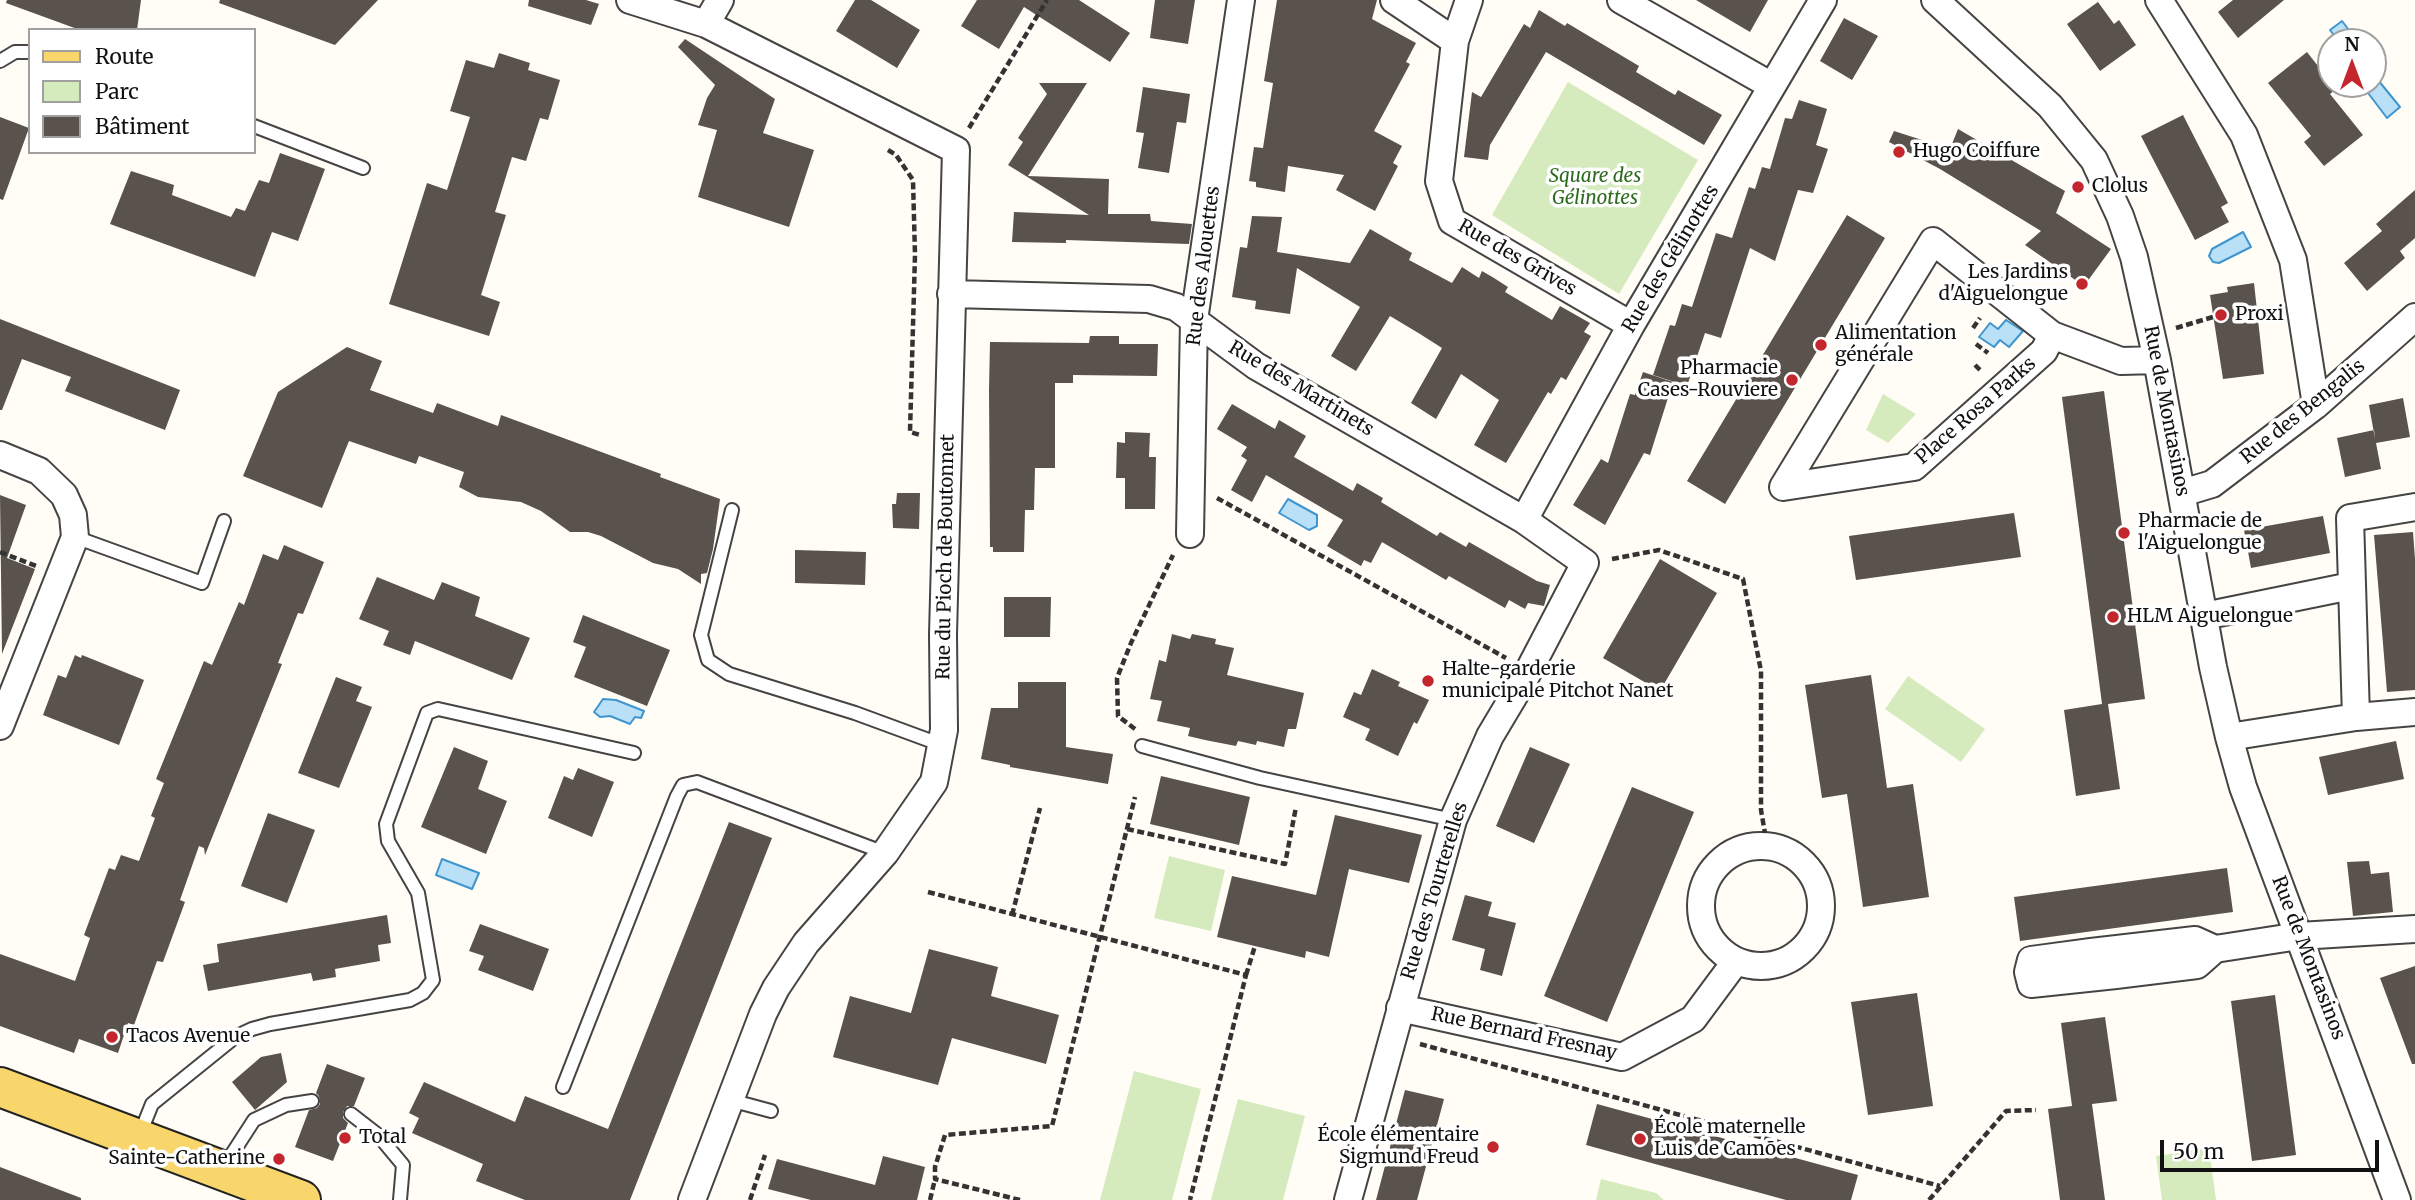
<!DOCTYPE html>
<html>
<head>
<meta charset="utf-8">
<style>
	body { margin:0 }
	#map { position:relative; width:2415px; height:1200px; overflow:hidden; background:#fffdf5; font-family:Merriweather,serif }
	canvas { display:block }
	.legend { position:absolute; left:28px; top:28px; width:228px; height:126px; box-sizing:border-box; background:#fff; border:2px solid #a0a0a0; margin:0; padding:9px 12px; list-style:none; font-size:21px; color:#111 }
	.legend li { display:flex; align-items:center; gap:14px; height:35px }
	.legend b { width:35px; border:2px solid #a0a0a0 }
	.north { position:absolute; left:2317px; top:28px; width:70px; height:70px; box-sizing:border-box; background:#fff; border:2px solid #a0a0a0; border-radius:50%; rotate:0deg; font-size:19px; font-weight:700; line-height:28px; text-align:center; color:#111 }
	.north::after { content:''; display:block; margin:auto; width:24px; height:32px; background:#c4262e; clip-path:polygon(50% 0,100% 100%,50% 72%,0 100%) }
	.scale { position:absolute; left:2160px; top:1140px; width:219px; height:32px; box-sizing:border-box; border:4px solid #111; border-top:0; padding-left:9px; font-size:21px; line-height:24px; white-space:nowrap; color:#111; -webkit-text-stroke:5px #fff; paint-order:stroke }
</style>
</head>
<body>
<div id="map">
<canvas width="2415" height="1200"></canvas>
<ul class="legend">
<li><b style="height:9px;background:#f9d66b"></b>Route</li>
<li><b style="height:19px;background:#d5ebbd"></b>Parc</li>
<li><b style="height:19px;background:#5a524d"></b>Bâtiment</li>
</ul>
<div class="north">N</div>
<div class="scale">50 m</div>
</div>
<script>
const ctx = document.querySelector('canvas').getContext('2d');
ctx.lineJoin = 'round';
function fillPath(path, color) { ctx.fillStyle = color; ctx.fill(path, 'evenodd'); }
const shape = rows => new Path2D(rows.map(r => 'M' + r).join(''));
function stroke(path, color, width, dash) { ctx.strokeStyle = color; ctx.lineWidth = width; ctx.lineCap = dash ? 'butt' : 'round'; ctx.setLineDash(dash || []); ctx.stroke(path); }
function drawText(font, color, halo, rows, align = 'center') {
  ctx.font = font + ' Merriweather,serif'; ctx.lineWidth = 7; ctx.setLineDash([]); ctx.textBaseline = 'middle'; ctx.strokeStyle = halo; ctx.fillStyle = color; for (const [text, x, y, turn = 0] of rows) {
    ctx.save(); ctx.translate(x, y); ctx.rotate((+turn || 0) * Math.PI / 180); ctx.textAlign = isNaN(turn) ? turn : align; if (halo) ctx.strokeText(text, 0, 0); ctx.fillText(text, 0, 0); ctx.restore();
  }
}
fillPath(shape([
	[1568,82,1698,160,1619,294,1492,215],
	[1883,394,1916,414,1888,443,1866,430],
	[1908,676,1985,729,1961,762,1885,709],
	[1169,856,1225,870,1211,931,1154,918],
	[1134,1071,1201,1089,1172,1200,1100,1200],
	[1238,1099,1305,1116,1283,1200,1211,1200],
	[2209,1148,2216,1200,2162,1200,2156,1156],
	[1601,1179,1656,1193,1664,1200,1596,1200]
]), '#d5ebbd');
const water = shape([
	[2342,21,2358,42,2339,42,2330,30,2342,21],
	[2378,80,2400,107,2387,118,2365,89,2378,80],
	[2243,232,2251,247,2219,263,2213,262,2209,256,2212,249,2243,232],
	[2006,320,2023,331,2009,347,2000,340,1994,347,1979,337,1990,323,1998,329,2006,320],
	[1288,499,1317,515,1317,526,1309,530,1279,513,1288,499],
	[603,699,616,700,644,711,641,718,635,717,630,724,610,716,600,717,594,712,603,699],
	[442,859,479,873,472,889,436,875,442,859]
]);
fillPath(water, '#b9e0f7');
stroke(water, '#3f96cf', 2);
fillPath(shape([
	[7,0,141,0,137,30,80,30,6,3],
	[220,0,378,0,335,45,219,3],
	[529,0,586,0,599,4,591,25,528,6],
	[855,0,871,0,920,30,897,68,836,31],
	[977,0,1079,0,1130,33,1110,62,1024,7,999,49,961,26],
	[1155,0,1195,0,1188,44,1150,38],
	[1277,0,1377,0,1372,19,1416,43,1406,62,1410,64,1374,131,1402,146,1393,163,1398,166,1375,211,1336,190,1344,175,1288,166,1285,192,1256,187,1256,182,1249,181,1254,147,1263,148,1273,83,1264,81],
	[1696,0,1768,0,1750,32],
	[2233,0,2284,0,2238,38,2218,12],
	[2098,2,2114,24,2119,20,2136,45,2100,71,2067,24],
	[1539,10,1565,26,1567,23,1639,66,1636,72,1675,95,1678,90,1722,115,1704,145,1546,52,1490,145,1488,160,1464,157,1472,92,1481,97,1524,24,1530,28],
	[1844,18,1878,36,1852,80,1820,61],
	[685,39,775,99,763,133,814,150,789,227,698,197,717,130,698,125,707,98,715,85,678,47],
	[2307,52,2336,89,2330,94,2363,135,2324,166,2304,142,2311,136,2268,83],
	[499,53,530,63,528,70,560,80,548,120,540,118,526,161,512,157,495,212,506,215,481,295,500,302,489,336,389,304,427,183,447,190,470,117,450,111,466,60,494,68],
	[1039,83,1087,83,1028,176,1109,179,1108,214,1150,214,1151,221,1192,224,1189,244,1066,240,1066,243,1012,242,1014,212,1089,215,1008,165,1023,142,1018,138,1047,94],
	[1143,87,1190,94,1186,123,1177,122,1169,173,1138,168,1144,133,1136,132],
	[1799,100,1827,109,1816,145,1828,149,1813,193,1798,190,1775,261,1750,248,1721,338,1705,333,1687,386,1653,375,1670,325,1675,326,1682,304,1692,307,1716,233,1732,238,1749,187,1755,189,1762,167,1770,169,1785,118,1792,119],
	[2183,115,2228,203,2221,207,2229,222,2195,240,2141,136],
	[0,117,29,128,3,200,0,199],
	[1958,129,2065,191,2056,213,2111,249,2084,286,2025,245,2041,231,1940,169,1889,142,1894,131,1950,149],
	[280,153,325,169,298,241,272,232,255,277,110,224,131,171,174,185,172,195,231,217,236,208,245,211,259,180,269,183],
	[2415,190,2415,238,2400,251,2405,258,2367,291,2344,263,2382,231,2376,224],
	[1847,215,1885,238,1725,504,1687,481],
	[1252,216,1282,217,1277,252,1350,263,1370,229,1412,253,1409,260,1452,283,1462,267,1479,278,1482,271,1494,278,1508,287,1505,292,1552,320,1560,306,1590,323,1584,332,1591,336,1566,380,1561,377,1551,394,1548,392,1506,463,1474,445,1499,400,1461,374,1436,419,1411,403,1442,348,1420,334,1390,316,1356,371,1331,356,1360,307,1297,268,1290,314,1255,309,1256,301,1232,297,1240,247,1247,248],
	[2254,283,2264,374,2223,379,2210,295,2228,292,2227,287],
	[0,319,180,390,165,430,65,391,71,377,22,359,2,410,0,410],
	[1090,336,1119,336,1119,344,1158,344,1157,376,1073,375,1073,383,1055,383,1055,468,1035,468,1034,510,1025,510,1024,552,993,552,993,547,990,547,989,389,990,342,1089,343],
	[347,347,382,361,370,390,433,413,437,403,498,426,501,415,661,474,660,477,720,499,713,549,707,573,701,574,701,584,678,569,653,563,601,536,588,532,570,532,541,511,521,502,478,497,459,487,464,472,419,456,416,464,349,441,322,508,243,476,278,392],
	[1643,372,1673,382,1650,455,1644,453,1605,525,1573,505,1601,459,1608,463,1630,394,1635,395],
	[2104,391,2145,699,2108,704,2120,789,2076,796,2064,710,2102,704,2062,397],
	[2403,398,2410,437,2376,443,2381,469,2345,477,2337,438,2374,430,2375,439,2369,405],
	[1232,404,1275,429,1279,420,1306,436,1294,457,1353,491,1357,483,1383,498,1381,502,1437,536,1440,532,1466,547,1469,542,1537,581,1550,585,1544,606,1528,603,1525,609,1509,600,1505,608,1449,576,1446,580,1382,542,1371,563,1364,560,1361,566,1327,546,1343,520,1266,475,1252,502,1231,490,1247,460,1241,456,1247,447,1217,429],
	[1125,432,1150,433,1149,457,1156,457,1155,509,1125,509,1125,478,1116,478,1117,442,1125,443],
	[897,493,920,493,919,529,893,528,892,504,896,504],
	[0,495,26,505,7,558,35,569,2,654],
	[2014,513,2021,557,1856,580,1849,536],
	[2323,516,2330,553,2251,568,2244,530],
	[2413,532,2415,559,2415,690,2387,692,2374,535],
	[284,545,324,562,303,614,298,613,278,663,282,664,205,855,204,848,199,846,180,900,185,902,163,962,157,961,134,1025,128,1023,118,1053,79,1039,74,1053,0,1026,0,954,75,981,90,938,84,935,109,868,115,870,121,855,139,861,155,818,151,816,164,783,156,779,204,661,212,665,239,602,244,605,263,554,278,560],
	[795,550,866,552,865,585,795,583],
	[1660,559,1717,593,1660,691,1603,658],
	[377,577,434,600,442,582,480,597,475,616,530,638,512,680,415,641,410,655,383,645,389,631,359,619],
	[1004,597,1051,597,1050,637,1004,637],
	[583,615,670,650,647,706,574,677,586,647,573,642],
	[1172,634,1190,639,1192,634,1216,639,1215,644,1234,648,1227,675,1304,693,1296,729,1288,729,1284,747,1257,741,1256,745,1238,741,1236,746,1205,740,1188,736,1190,728,1157,721,1162,701,1150,699,1159,660,1166,662],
	[75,655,81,658,82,655,144,680,119,745,43,715,58,675,66,678],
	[1372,669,1400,682,1398,686,1429,700,1417,724,1414,722,1398,756,1365,740,1370,729,1343,717,1354,692,1361,695],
	[1871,675,1887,788,1913,784,1929,897,1863,907,1847,794,1822,798,1805,685],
	[336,677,362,687,356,701,372,707,339,788,298,773],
	[1018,682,1066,682,1066,747,1113,754,1108,784,1010,767,1010,765,981,759,991,708,1018,708],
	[2396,741,2404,779,2328,795,2319,757],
	[454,747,488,761,478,789,507,801,486,854,421,827],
	[1530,747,1570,764,1534,843,1496,826],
	[578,768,614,782,592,837,548,818,564,776,573,780],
	[1161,776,1250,797,1239,845,1150,824],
	[1632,787,1694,812,1607,1022,1544,996],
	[268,813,315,830,287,903,241,886],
	[1335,815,1422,835,1409,883,1349,869,1329,957,1306,951,1305,958,1217,937,1232,876,1316,895],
	[729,822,772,838,630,1200,525,1200,476,1181,483,1164,412,1133,419,1118,409,1113,424,1082,515,1122,525,1096,608,1129],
	[2369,861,2371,874,2389,872,2393,912,2353,916,2347,862],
	[2227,868,2233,912,2020,941,2014,897],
	[1465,895,1492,902,1488,916,1516,923,1502,976,1480,970,1485,949,1452,940],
	[387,915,391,943,378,945,380,961,335,969,336,977,313,981,311,973,208,991,203,965,219,962,217,944],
	[480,924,549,949,533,991,478,970,484,956,469,951],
	[929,949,998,967,991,996,1059,1015,1046,1064,952,1038,938,1085,833,1057,850,996,911,1013],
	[2415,966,2415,1064,2412,1064,2380,978],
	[1917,993,1933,1106,1868,1115,1851,1002],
	[2275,995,2296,1155,2252,1161,2231,1001],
	[2105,1017,2117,1101,2092,1104,2105,1200,2060,1200,2048,1109,2072,1106,2061,1023],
	[281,1053,287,1082,255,1110,232,1082,261,1057],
	[327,1064,365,1078,354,1106,347,1106,343,1112,343,1118,348,1123,333,1161,295,1147,309,1110,317,1108,320,1104,319,1096,316,1093],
	[1405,1090,1444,1099,1417,1200,1376,1200],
	[1597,1104,1858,1175,1851,1200,1786,1200,1586,1145],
	[883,1156,925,1167,917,1200,811,1200,768,1189,777,1159,875,1185],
	[0,1167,81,1198,81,1200,0,1200]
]), '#5a524d');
const service = shape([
	[0,61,15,52,30,52],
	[254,126,363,168],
	[732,510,701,635,708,660,729,674,855,713,942,745],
	[75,537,202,583,224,521],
	[1142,746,1260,778,1453,820],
	[563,1087,677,796,683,785,697,782,885,853],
	[730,1100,771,1111],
	[351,1114,378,1135,403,1165,400,1200],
	[140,1134,152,1104,235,1037,252,1029,270,1024,410,1000,423,993,433,980,418,893,388,841,386,824,427,713,438,709,634,753],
	[223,1168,254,1120,286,1105,312,1101]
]);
const minor = shape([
	[630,0,706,24],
	[1394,0,1455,41],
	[1469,0,1455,41,1439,181,1452,221,1631,325],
	[1621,0,1772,86],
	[1935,0,2050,106,2094,160,2120,216,2134,257,2157,360,2213,667,2229,737,2243,787,2397,1200],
	[2159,0,2244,135,2293,260,2316,405],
	[951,294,1149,299,1176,307,1256,366,1524,520,1585,563,1527,674,1490,736,1453,820,1348,1200],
	[2052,335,2044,351,1914,467,1783,487,1933,241,2052,335,2121,361,2157,360],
	[0,455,39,471,64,495,73,515,75,537,0,726],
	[2182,493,2212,484,2316,405,2415,317],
	[1524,520,1631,325,1823,0],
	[1190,534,1194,320,1241,0],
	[2204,616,2351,586],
	[2356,717,2350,518,2415,507],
	[2229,737,2356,717,2415,712],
	'1701 906a60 60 0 1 1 120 0a60 60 0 1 1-120 0Z',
	[2215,949,2195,940,2091,952,2031,960,2028,972,2031,984,2116,975,2197,965,2215,949,2299,936,2415,929],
	[1400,1008,1622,1057,1693,1019,1736,961],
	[692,1200,763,1014,776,988,806,943,885,853,934,782,944,730,943,634,956,150,706,24,720,0]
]);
const primary = shape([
	[0,1087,301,1200]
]);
stroke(service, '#444', 16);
stroke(minor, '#444', 30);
stroke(primary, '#222', 42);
stroke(shape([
	[969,128,1047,0],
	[888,150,896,155,913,180,915,255,910,432,920,435],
	[1973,328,1980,318],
	[2176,328,2213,317],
	[1976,344,1988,353],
	[1975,365,1982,372],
	[1217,498,1506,658],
	[0,552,36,566],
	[1612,559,1659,550,1743,579,1761,671,1761,810,1767,845],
	[1135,729,1118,716,1117,678,1131,643,1173,555],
	[1127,829,1285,864,1296,807],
	[928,892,1246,975,1190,1200],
	[1012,915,1040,808],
	[1246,975,1255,946],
	[1420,1044,1940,1186],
	[750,1200,765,1155],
	[930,1200,935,1179],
	[1020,1200,935,1179,935,1167,945,1135,1052,1126,1135,797],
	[1929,1200,2006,1111,2036,1110]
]), '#333', 4.5, [7, 3.5]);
stroke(service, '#fff', 12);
stroke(minor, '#fff', 26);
stroke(primary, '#f9d66b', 38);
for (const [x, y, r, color] of [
	[1899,152,7,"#c4262e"],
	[2078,187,7,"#c4262e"],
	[2082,284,7,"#c4262e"],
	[2221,315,7,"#c4262e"],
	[1821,345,7,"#c4262e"],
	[1792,380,7,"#c4262e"],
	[2124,533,7,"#c4262e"],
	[2113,617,7,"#c4262e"],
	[1428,681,7,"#c4262e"],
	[112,1037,7,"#c4262e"],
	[345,1138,7,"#c4262e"],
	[1640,1139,7,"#c4262e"],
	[1493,1147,7,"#c4262e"],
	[279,1159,7,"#c4262e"]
]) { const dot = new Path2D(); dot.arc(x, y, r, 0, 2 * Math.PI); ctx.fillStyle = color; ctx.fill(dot); stroke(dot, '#fff', 2.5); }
drawText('19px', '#111', '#fff', [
	["Hugo Coiffure",1913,152],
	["Clolus",2092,187],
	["Les Jardins",2068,273,"right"],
	["d'Aiguelongue",2068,295,"right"],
	["Proxi",2235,315],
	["Alimentation",1835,334],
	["générale",1835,356],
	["Pharmacie",1778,369,"right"],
	["Cases-Rouviere",1778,391,"right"],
	["Pharmacie de",2138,522],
	["l'Aiguelongue",2138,544],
	["HLM Aiguelongue",2127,617],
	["Halte-garderie",1442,670],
	["municipale Pitchot Nanet",1442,692],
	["Tacos Avenue",126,1037],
	["École maternelle",1654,1128],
	["Luis de Camões",1654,1150],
	["École élémentaire",1479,1136,"right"],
	["Sigmund Freud",1479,1158,"right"],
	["Total",359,1138],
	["Sainte-Catherine",265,1159,"right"]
], 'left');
drawText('italic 19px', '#2f6b1f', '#fff', [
	["Square des",1595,177],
	["Gélinottes",1595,199]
]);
drawText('19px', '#111', '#fff', [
	["Rue des Grives",1517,258,30],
	["Rue des Gélinottes",1671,259,-59],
	["Rue des Alouettes",1204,266,-83],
	["Rue des Martinets",1301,389,31],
	["Place Rosa Parks",1976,411,-41],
	["Rue de Montasinos",2166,411,79],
	["Rue des Bengalis",2303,412,-39],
	["Rue du Pioch de Boutonnet",946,557,-89],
	["Rue des Tourterelles",1435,891,-73],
	["Rue de Montasinos",2308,958,69],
	["Rue Bernard Fresnay",1524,1034,12]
]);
</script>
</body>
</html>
